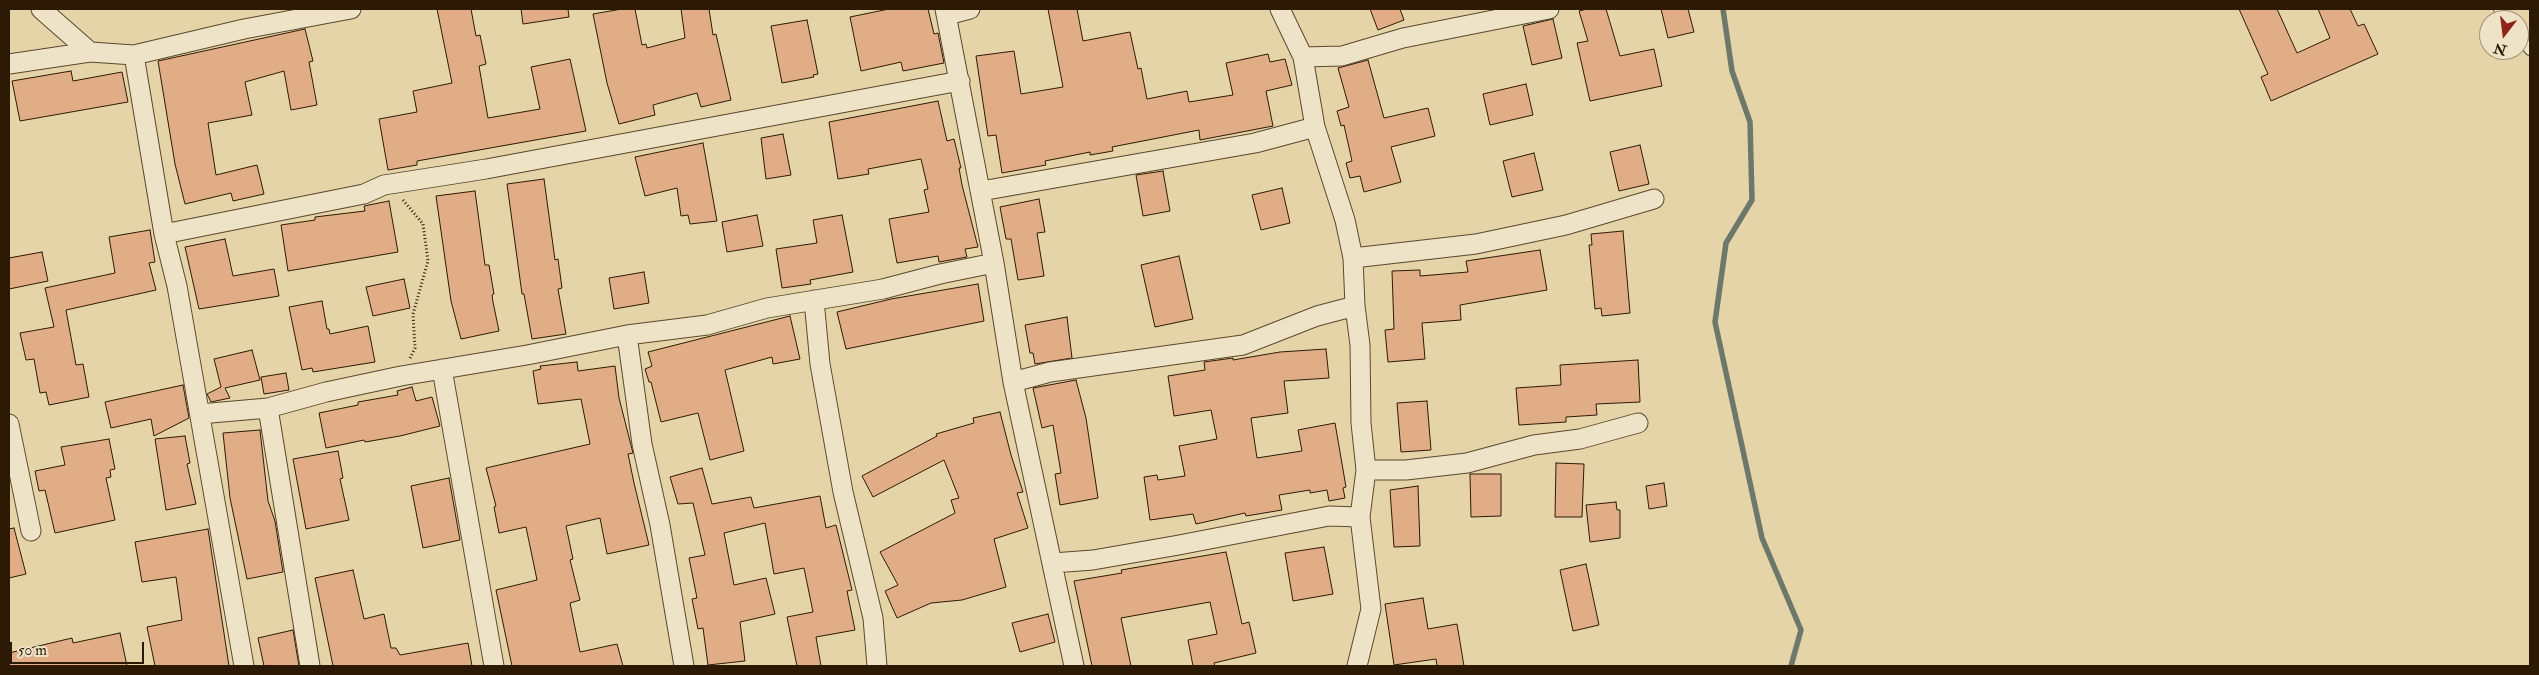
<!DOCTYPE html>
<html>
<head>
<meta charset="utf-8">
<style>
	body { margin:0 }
	#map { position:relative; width:2539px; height:675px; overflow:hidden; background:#e5d4a8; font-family:"IM FELL Double Pica",serif }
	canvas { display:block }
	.frame { position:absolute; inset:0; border:10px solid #2d1a04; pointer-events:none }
	.north { position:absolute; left:2479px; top:10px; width:50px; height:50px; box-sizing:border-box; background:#eee3c6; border:1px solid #a19378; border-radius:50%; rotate:195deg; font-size:14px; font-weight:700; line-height:20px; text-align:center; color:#2d1a04 }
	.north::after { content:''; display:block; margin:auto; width:18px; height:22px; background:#8f2418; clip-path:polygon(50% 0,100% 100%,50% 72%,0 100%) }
	.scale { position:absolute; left:10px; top:642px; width:134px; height:22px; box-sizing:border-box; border:2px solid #2d1a04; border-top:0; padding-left:6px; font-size:15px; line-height:18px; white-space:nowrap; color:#2d1a04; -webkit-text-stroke:4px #eee3c6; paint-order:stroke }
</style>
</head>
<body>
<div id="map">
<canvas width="2539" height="675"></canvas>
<div class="frame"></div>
<div class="north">N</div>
<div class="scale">50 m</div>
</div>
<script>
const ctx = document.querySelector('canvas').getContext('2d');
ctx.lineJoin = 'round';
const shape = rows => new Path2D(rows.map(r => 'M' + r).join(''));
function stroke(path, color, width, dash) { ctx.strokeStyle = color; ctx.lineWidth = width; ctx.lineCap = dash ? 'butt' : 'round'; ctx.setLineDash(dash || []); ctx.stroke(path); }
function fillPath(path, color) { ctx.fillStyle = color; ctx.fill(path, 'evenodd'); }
stroke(shape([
	[1723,9,1732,71,1750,122,1752,200,1726,243,1715,322,1762,538,1801,630,1791,666]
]), '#6d786b', 5.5);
const building = shape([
	[437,9,471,9,476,36,480,35,486,64,479,66,488,118,540,109,531,67,570,59,586,131,417,161,417,165,388,170,379,119,417,112,413,91,452,83,437,9],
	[521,9,568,9,569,17,523,24,521,9],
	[622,9,635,9,642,45,646,44,647,48,685,38,681,9,709,9,713,35,716,34,731,100,701,107,697,93,653,105,655,115,619,124,607,83,593,14,622,9],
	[889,9,928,9,934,34,938,33,944,63,903,71,901,62,861,71,850,17,889,9],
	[1048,9,1077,9,1083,41,1130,32,1138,69,1141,68,1147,99,1187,91,1189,102,1233,95,1226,63,1268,54,1270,62,1285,59,1292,85,1266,91,1273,126,1200,140,1199,130,1112,147,1113,151,1090,155,1090,152,1045,161,1046,165,1002,173,996,135,988,136,976,56,1014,51,1021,94,1063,87,1048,9],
	[1370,9,1400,9,1404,20,1378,30,1370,9],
	[1587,9,1606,9,1620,56,1654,49,1662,86,1590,101,1577,43,1588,41,1579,11,1587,9],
	[1661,9,1688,9,1694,32,1668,38,1661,9],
	[2239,9,2277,9,2297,53,2330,38,2318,9,2350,9,2358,26,2364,24,2378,54,2271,101,2261,77,2268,74,2239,9],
	[1553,19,1562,58,1532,65,1523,26,1553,19],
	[807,20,818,74,813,75,814,77,782,83,771,26,807,20],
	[305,29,313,61,309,62,317,105,291,110,284,71,245,82,252,115,208,123,216,175,257,165,264,194,233,201,231,193,185,204,175,164,158,61,305,29],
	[1368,60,1384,118,1428,108,1435,136,1391,147,1401,182,1364,192,1360,176,1350,178,1346,163,1352,161,1344,125,1341,126,1337,111,1349,107,1338,68,1368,60],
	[71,71,73,81,122,72,128,102,20,121,12,81,71,71],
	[1526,84,1533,115,1490,125,1483,94,1526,84],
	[938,101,947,141,954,139,961,168,959,168,962,185,978,247,965,249,967,257,939,262,938,256,897,263,889,219,929,212,924,190,928,189,921,159,868,169,869,174,838,179,829,122,938,101],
	[783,134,791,175,766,179,761,138,783,134],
	[703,143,717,221,690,224,688,215,681,216,677,188,645,196,635,157,703,143],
	[1640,145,1649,184,1619,191,1610,152,1640,145],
	[1534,153,1543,190,1512,197,1503,161,1534,153],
	[1163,171,1170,211,1143,216,1136,175,1163,171],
	[544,179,555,260,558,259,562,288,558,289,566,334,532,339,524,294,522,294,507,184,544,179],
	[1282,188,1290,223,1261,230,1252,195,1282,188],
	[475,191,485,265,489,265,494,294,492,295,493,302,499,331,461,339,451,301,436,196,475,191],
	[1039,199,1045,232,1037,233,1044,276,1018,280,1011,239,1006,239,1000,207,1039,199],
	[389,201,398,252,288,271,281,225,315,220,315,217,365,211,364,206,389,201],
	[757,215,763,246,727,252,722,222,757,215],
	[842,215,853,272,810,280,811,284,782,288,776,249,817,243,813,220,842,215],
	[150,230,155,262,149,263,156,290,66,310,76,365,83,364,89,397,49,405,46,392,40,393,34,359,26,360,20,333,54,327,45,288,115,273,109,237,150,230],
	[1623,231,1630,313,1602,316,1601,308,1595,309,1589,245,1592,245,1591,234,1623,231],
	[225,239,233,276,274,269,279,296,199,309,185,247,225,239],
	[1540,250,1547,290,1460,305,1461,320,1422,323,1425,359,1388,362,1385,330,1394,329,1392,271,1420,270,1420,276,1468,272,1466,261,1540,250],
	[42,252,48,281,9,289,9,258,42,252],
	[1179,256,1193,319,1155,327,1141,265,1179,256],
	[644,272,649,303,614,309,609,278,644,272],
	[404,279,410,308,373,316,366,287,404,279],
	[978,284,984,321,846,349,837,312,891,299,978,284],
	[322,301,327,329,329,329,330,334,368,326,375,362,313,372,312,368,302,370,289,307,322,301],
	[790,316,800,359,773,364,772,357,725,370,744,451,710,460,698,413,661,422,651,382,649,382,645,369,652,366,648,352,790,316],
	[1067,317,1072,358,1035,364,1033,353,1030,353,1025,325,1067,317],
	[1326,349,1329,378,1284,381,1288,413,1251,418,1257,458,1302,451,1298,430,1335,423,1346,487,1343,488,1345,498,1329,501,1327,490,1310,493,1310,490,1279,495,1282,510,1246,516,1245,513,1196,524,1193,514,1150,520,1144,477,1157,475,1158,480,1185,476,1179,446,1217,439,1211,410,1174,416,1168,376,1205,370,1204,362,1233,358,1233,360,1280,352,1326,349],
	[252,350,260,380,225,388,230,398,211,402,207,394,221,387,214,359,252,350],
	[1638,360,1640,402,1596,404,1597,415,1566,417,1566,422,1519,425,1516,388,1561,385,1560,365,1638,360],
	[577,362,578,371,615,366,619,398,633,453,628,454,634,483,649,545,607,554,600,518,566,526,573,559,570,560,580,600,570,603,580,652,617,644,623,666,512,666,496,590,537,580,526,527,499,533,494,507,496,506,486,468,590,444,581,399,538,404,533,371,541,369,540,366,577,362],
	[286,373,289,390,264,394,261,377,286,373],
	[1076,380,1086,418,1098,498,1060,505,1055,474,1061,473,1053,425,1042,428,1033,388,1076,380],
	[183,385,189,418,154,436,151,419,111,428,105,402,183,385],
	[412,387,416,401,432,397,440,426,400,436,365,442,364,440,326,448,319,413,358,405,358,402,398,395,397,391,412,387],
	[1427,401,1431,450,1401,452,1397,403,1427,401],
	[1000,412,1011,455,1023,492,1017,493,1028,528,994,539,1006,587,962,600,931,603,897,618,885,591,898,585,880,552,955,513,951,500,959,498,944,460,873,497,862,476,937,436,936,434,974,423,973,418,1000,412],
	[260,430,268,501,275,521,283,572,247,579,230,498,223,433,260,430],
	[185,436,190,463,187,464,196,504,166,510,155,439,185,436],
	[109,439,115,469,110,470,111,477,106,478,115,520,55,533,45,490,39,491,35,471,65,465,61,447,109,439],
	[338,451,343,478,340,479,349,520,306,529,293,459,338,451],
	[1556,463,1584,464,1582,517,1555,517,1556,463],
	[702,468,712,504,751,497,754,508,820,496,826,528,836,525,852,590,847,591,855,630,816,637,821,666,797,666,787,617,813,612,804,568,774,574,765,523,724,533,734,585,766,578,775,614,740,622,745,661,708,665,703,628,698,629,692,599,697,598,689,558,705,555,693,503,678,504,670,477,702,468],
	[1470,474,1501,474,1501,516,1471,517,1470,474],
	[449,478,460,540,423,548,411,486,449,478],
	[1664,483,1667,506,1649,509,1646,486,1664,483],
	[1418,486,1420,546,1394,547,1390,490,1418,486],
	[1616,502,1617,510,1620,510,1620,538,1590,542,1586,505,1616,502],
	[14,528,26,574,9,578,9,529,14,528],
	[208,529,229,666,155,666,147,627,182,620,176,577,142,582,135,542,208,529],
	[1324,547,1333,594,1293,601,1285,553,1324,547],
	[1226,552,1242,624,1249,622,1256,653,1214,663,1215,666,1193,666,1188,640,1217,634,1210,602,1121,618,1131,666,1092,666,1074,581,1122,573,1121,570,1226,552],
	[1586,564,1599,625,1573,631,1560,570,1586,564],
	[353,570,364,619,384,614,391,648,396,648,400,655,468,643,472,666,333,666,315,578,353,570],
	[1423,598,1428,629,1457,624,1464,666,1437,666,1436,659,1394,665,1385,604,1423,598],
	[1048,614,1055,642,1020,652,1012,623,1048,614],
	[293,630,299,666,264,666,258,638,293,630],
	[120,633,127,666,9,666,9,653,72,638,73,643,120,633]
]);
fillPath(building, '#e1ad86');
stroke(building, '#2d1a04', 1);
const lane = shape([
	[2499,9,2507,20],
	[2519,37,2530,50]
]);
const street = shape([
	[41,9,90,52],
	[945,9,994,263,1013,382,1074,666],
	[1280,9,1303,57,1315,127,1345,220,1353,258,1355,306,1360,345,1361,423,1366,470,1360,517,1371,609,1357,666],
	[947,15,970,9],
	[134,55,164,234,177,286,244,666],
	[1303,57,1342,56,1403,38,1549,9],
	[9,64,90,52,134,55,244,29,351,9],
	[981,191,1255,143,1315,127],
	[164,234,364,194,384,185,486,169,960,81],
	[1353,258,1476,244,1566,225,1654,199],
	[814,300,820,364,843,492,873,618,877,666],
	[627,335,642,444,660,525,684,666],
	[442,369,494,666],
	[1013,382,1050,372,1243,345,1317,316,1355,306],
	[268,408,310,666],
	[200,414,268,408,326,392,401,376,527,355,627,335,707,325,767,308,883,289,940,274,994,263],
	[9,424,31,531],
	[1366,470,1406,470,1467,463,1534,445,1580,439,1638,423],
	[1053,563,1093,560,1179,545,1329,516,1360,517]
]);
stroke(lane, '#5b482d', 12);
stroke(street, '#5b482d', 21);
stroke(shape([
	[403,200,423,224,428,261,413,314,415,348,410,358]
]), '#2d1a04', 3, [1, 2.5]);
stroke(lane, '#eee3c6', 10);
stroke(street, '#eee3c6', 19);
</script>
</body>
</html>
